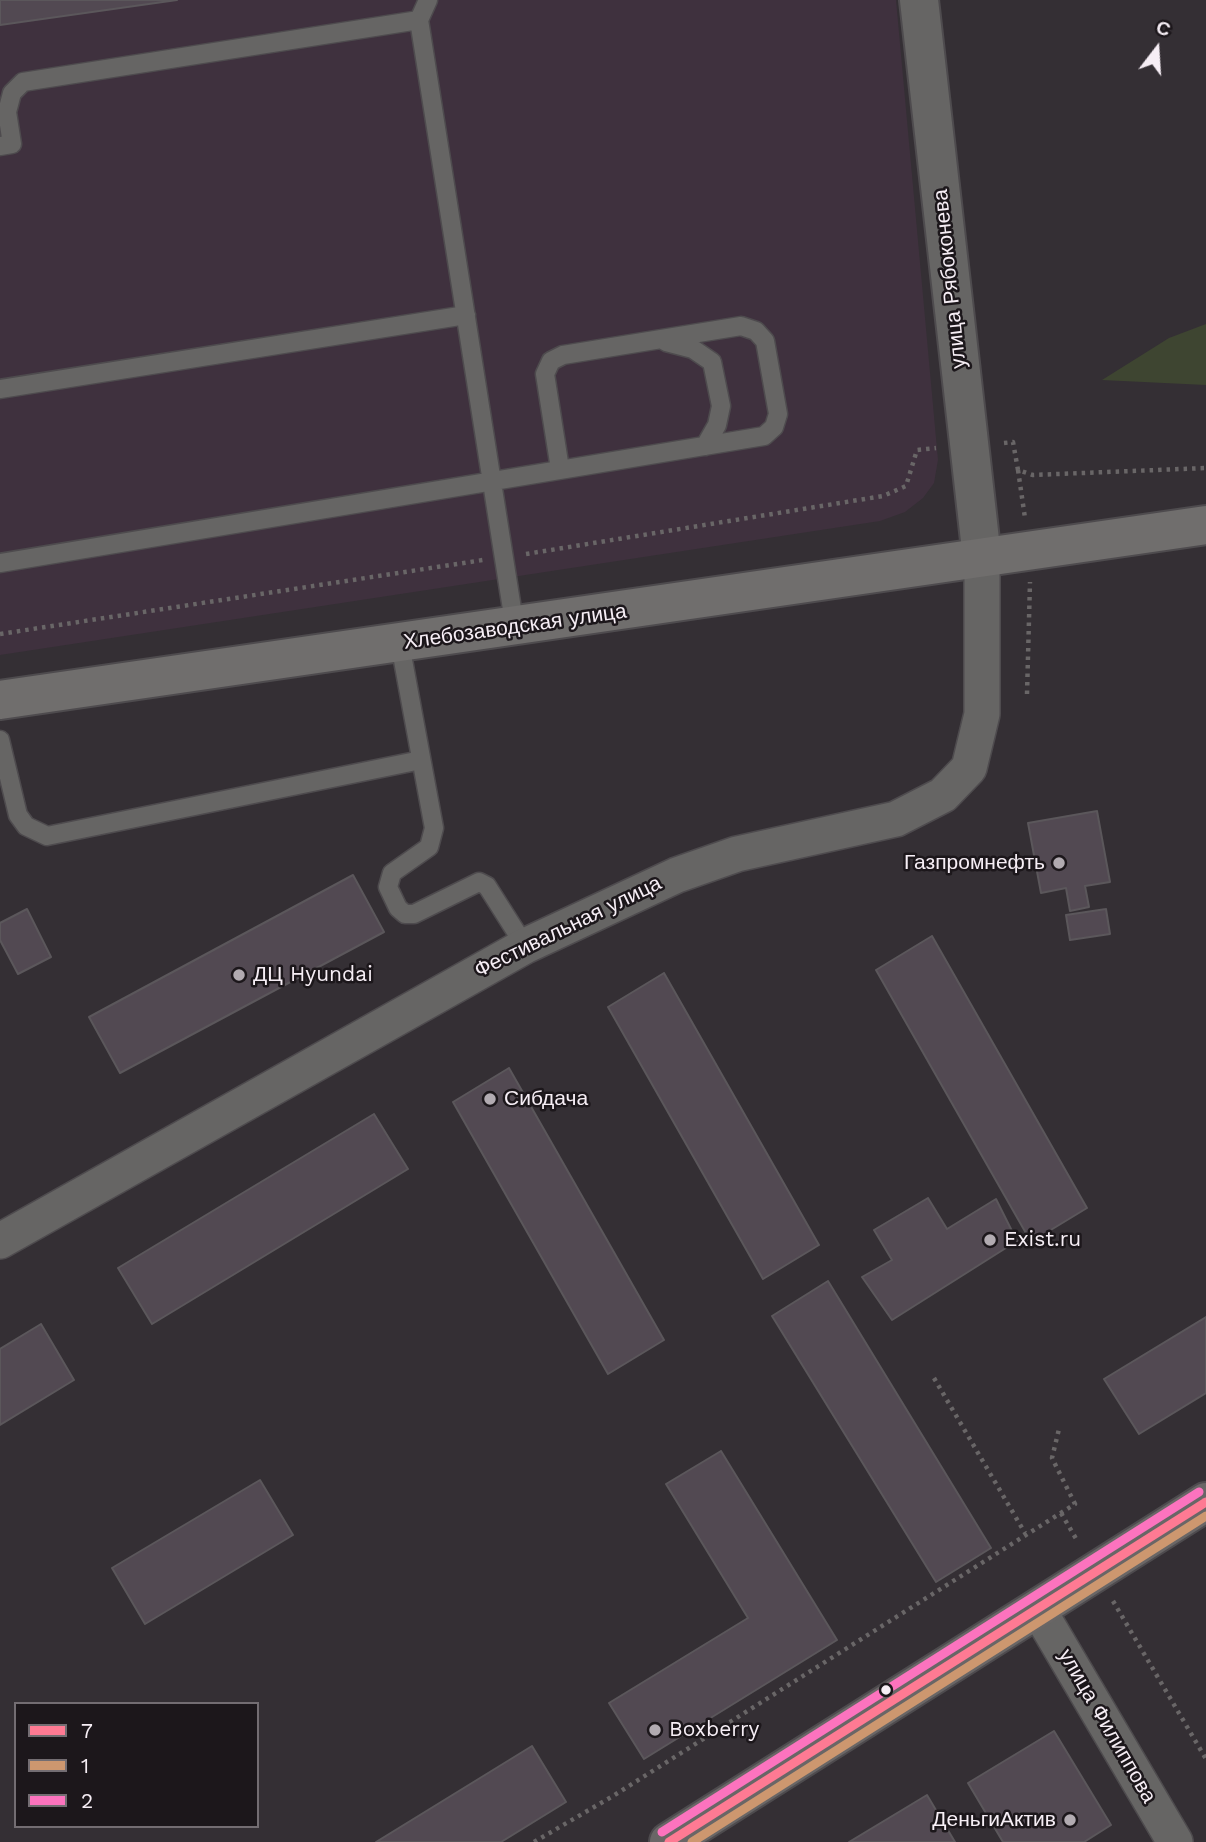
<!DOCTYPE html>
<html>
<head>
<meta charset="utf-8">
<style>
	body { margin:0 }
	#map { position:relative; width:1206px; height:1842px; overflow:hidden; background:#342f34; font-family:"Work Sans",sans-serif }
	canvas { display:block }
	.legend { position:absolute; left:14px; top:1702px; width:245px; height:126px; box-sizing:border-box; background:#1c171b; border:2px solid #736d72; margin:0; padding:9px 12px; list-style:none; font-size:21px; color:#f6eef5 }
	.legend li { display:flex; align-items:center; gap:14px; height:35px }
	.legend b { width:35px; border:2px solid #736d72 }
	.north { position:absolute; left:1122px; top:14px; width:70px; height:70px; -webkit-text-stroke:5px #1c171b; paint-order:stroke; rotate:17deg; font-size:19px; font-weight:700; line-height:28px; text-align:center; color:#f6eef5 }
	.north::after { content:''; display:block; margin:auto; width:24px; height:32px; background:#f6eef5; clip-path:polygon(50% 0,100% 100%,50% 72%,0 100%) }
</style>
</head>
<body>
<div id="map">
<canvas width="1206" height="1842"></canvas>
<ul class="legend">
<li><b style="height:9px;background:#fe7a93"></b>7</li>
<li><b style="height:9px;background:#cd976f"></b>1</li>
<li><b style="height:9px;background:#fc73be"></b>2</li>
</ul>
<div class="north">С</div>
</div>
<script>
const ctx = document.querySelector('canvas').getContext('2d');
ctx.lineJoin = 'round';
function fillPath(path, color) { ctx.fillStyle = color; ctx.fill(path, 'evenodd'); }
const shape = rows => new Path2D(rows.map(r => 'M' + r).join(''));
function stroke(path, color, width, dash) { ctx.strokeStyle = color; ctx.lineWidth = width; ctx.lineCap = dash ? 'butt' : 'round'; ctx.setLineDash(dash || []); ctx.stroke(path); }
function drawText(font, color, halo, rows, align = 'center') {
  ctx.font = font + ' "Work Sans",sans-serif'; ctx.lineWidth = 5; ctx.setLineDash([]); ctx.textBaseline = 'middle'; ctx.strokeStyle = halo; ctx.fillStyle = color; for (const [text, x, y, turn = 0] of rows) {
    ctx.save(); ctx.translate(x, y); ctx.rotate((+turn || 0) * Math.PI / 180); ctx.textAlign = isNaN(turn) ? turn : align; if (halo) ctx.strokeText(text, 0, 0); ctx.fillText(text, 0, 0); ctx.restore();
  }
}
fillPath(shape([
	[0,0,896,0,938,460,934,483,923,498,905,512,880,521,0,655]
]), '#3f313e');
fillPath(shape([
	[1206,324,1206,385,1102,380,1169,338]
]), '#3e4531');
const building = shape([
	[0,0,177,0,0,25,0,0],
	[1097,811,1110,882,1085,886,1089,907,1070,911,1066,888,1041,893,1028,823,1097,811],
	[353,875,384,932,120,1073,89,1017,353,875],
	[27,909,51,957,18,974,0,940,0,923,27,909],
	[1106,909,1110,934,1070,940,1066,915,1106,909],
	[932,936,1087,1208,1031,1242,876,970,932,936],
	[664,973,819,1245,763,1279,608,1007,664,973],
	[509,1068,664,1340,608,1374,453,1102,509,1068],
	[374,1114,408,1169,152,1324,118,1268,374,1114],
	[928,1198,947,1229,996,1199,1017,1241,892,1320,862,1277,892,1260,874,1230,928,1198],
	[828,1281,991,1548,936,1582,772,1316,828,1281],
	[1206,1317,1206,1393,1139,1434,1104,1379,1206,1317],
	[41,1324,74,1380,0,1425,0,1349,41,1324],
	[721,1451,837,1640,644,1759,609,1703,748,1618,666,1484,721,1451],
	[260,1480,293,1535,145,1624,112,1568,260,1480],
	[1054,1731,1111,1825,1084,1842,1003,1842,968,1783,1054,1731],
	[532,1746,566,1802,501,1842,376,1842,532,1746],
	[927,1795,955,1842,849,1842,927,1795]
]);
fillPath(building, '#524952');
stroke(building, '#5b575b', 2);
const service = shape([
	[428,0,419,20,515,628],
	[0,146,12,144,7,112,12,93,23,82,419,20],
	[666,342,693,349,712,362,721,406,717,425,705,446],
	[0,389,466,315],
	[0,563,764,436,774,427,778,414,765,341,756,331,741,326,563,355,551,361,545,374,560,469],
	[400,644,434,828,429,847,392,873,388,887,398,908,405,914,414,914,479,882,487,886,525,946],
	[0,740,18,815,26,826,47,836,421,760]
]);
const minor = shape([
	[0,1241,525,946,677,875,737,854,896,819,943,795,969,768,982,714,982,558],
	[1039,1611,1175,1842]
]);
const tertiary = shape([
	[919,0,982,558]
]);
const secondary = shape([
	[669,1842,1206,1502]
]);
const primary = shape([
	[0,700,1206,525]
]);
stroke(service, '#4e4b4e', 21);
stroke(minor, '#4e4b4e', 38);
stroke(tertiary, '#4e4b4e', 42);
stroke(secondary, '#4e4b4e', 42);
stroke(primary, '#4e4b4e', 42);
stroke(shape([
	[1004,443,1013,442,1018,470,1033,475,1206,468],
	[1018,470,1025,518],
	[526,554,883,496,906,486,917,450,936,448],
	[0,634,483,560],
	[1027,694,1030,582],
	[934,1378,1025,1533],
	[1061,1513,1078,1542],
	[1113,1601,1206,1759],
	[534,1842,613,1796,1075,1504,1052,1458,1059,1429]
]), '#696667', 4.5, [3.5, 5]);
stroke(service, '#666564', 18);
stroke(minor, '#666564', 35);
stroke(tertiary, '#666564', 38);
stroke(secondary, '#696666', 38);
stroke(primary, '#706e6d', 38);
stroke(shape([
	[669,1842,1206,1502]
]), '#fe7a93', 9);
stroke(shape([
	[692,1842,1206,1516]
]), '#cd976f', 9);
stroke(shape([
	[662,1832,1199,1492]
]), '#fc73be', 9);
for (const [x, y, r, color] of [
	[1059,863,7,"#b2abb1"],
	[239,975,7,"#b2abb1"],
	[490,1099,7,"#b2abb1"],
	[990,1240,7,"#b2abb1"],
	[886,1690,6,"#f6eef5"],
	[655,1730,7,"#b2abb1"],
	[1070,1820,7,"#b2abb1"]
]) { const dot = new Path2D(); dot.arc(x, y, r, 0, 2 * Math.PI); ctx.fillStyle = color; ctx.fill(dot); stroke(dot, '#1c171b', 2.5); }
drawText('21px', '#f6eef5', '#1c171b', [
	["улица Рябоконева",950,279,-96],
	["Хлебозаводская улица",515,627,-8],
	["Фестивальная улица",568,927,-26],
	["улица Филиппова",1107,1726,60]
]);
drawText('21px', '#f6eef5', '#1c171b', [
	["Газпромнефть",1045,863,"right"],
	["ДЦ Hyundai",253,975],
	["Сибдача",504,1099],
	["Exist.ru",1004,1240],
	["Boxberry",669,1730],
	["ДеньгиАктив",1056,1820,"right"]
], 'left');
</script>
</body>
</html>
